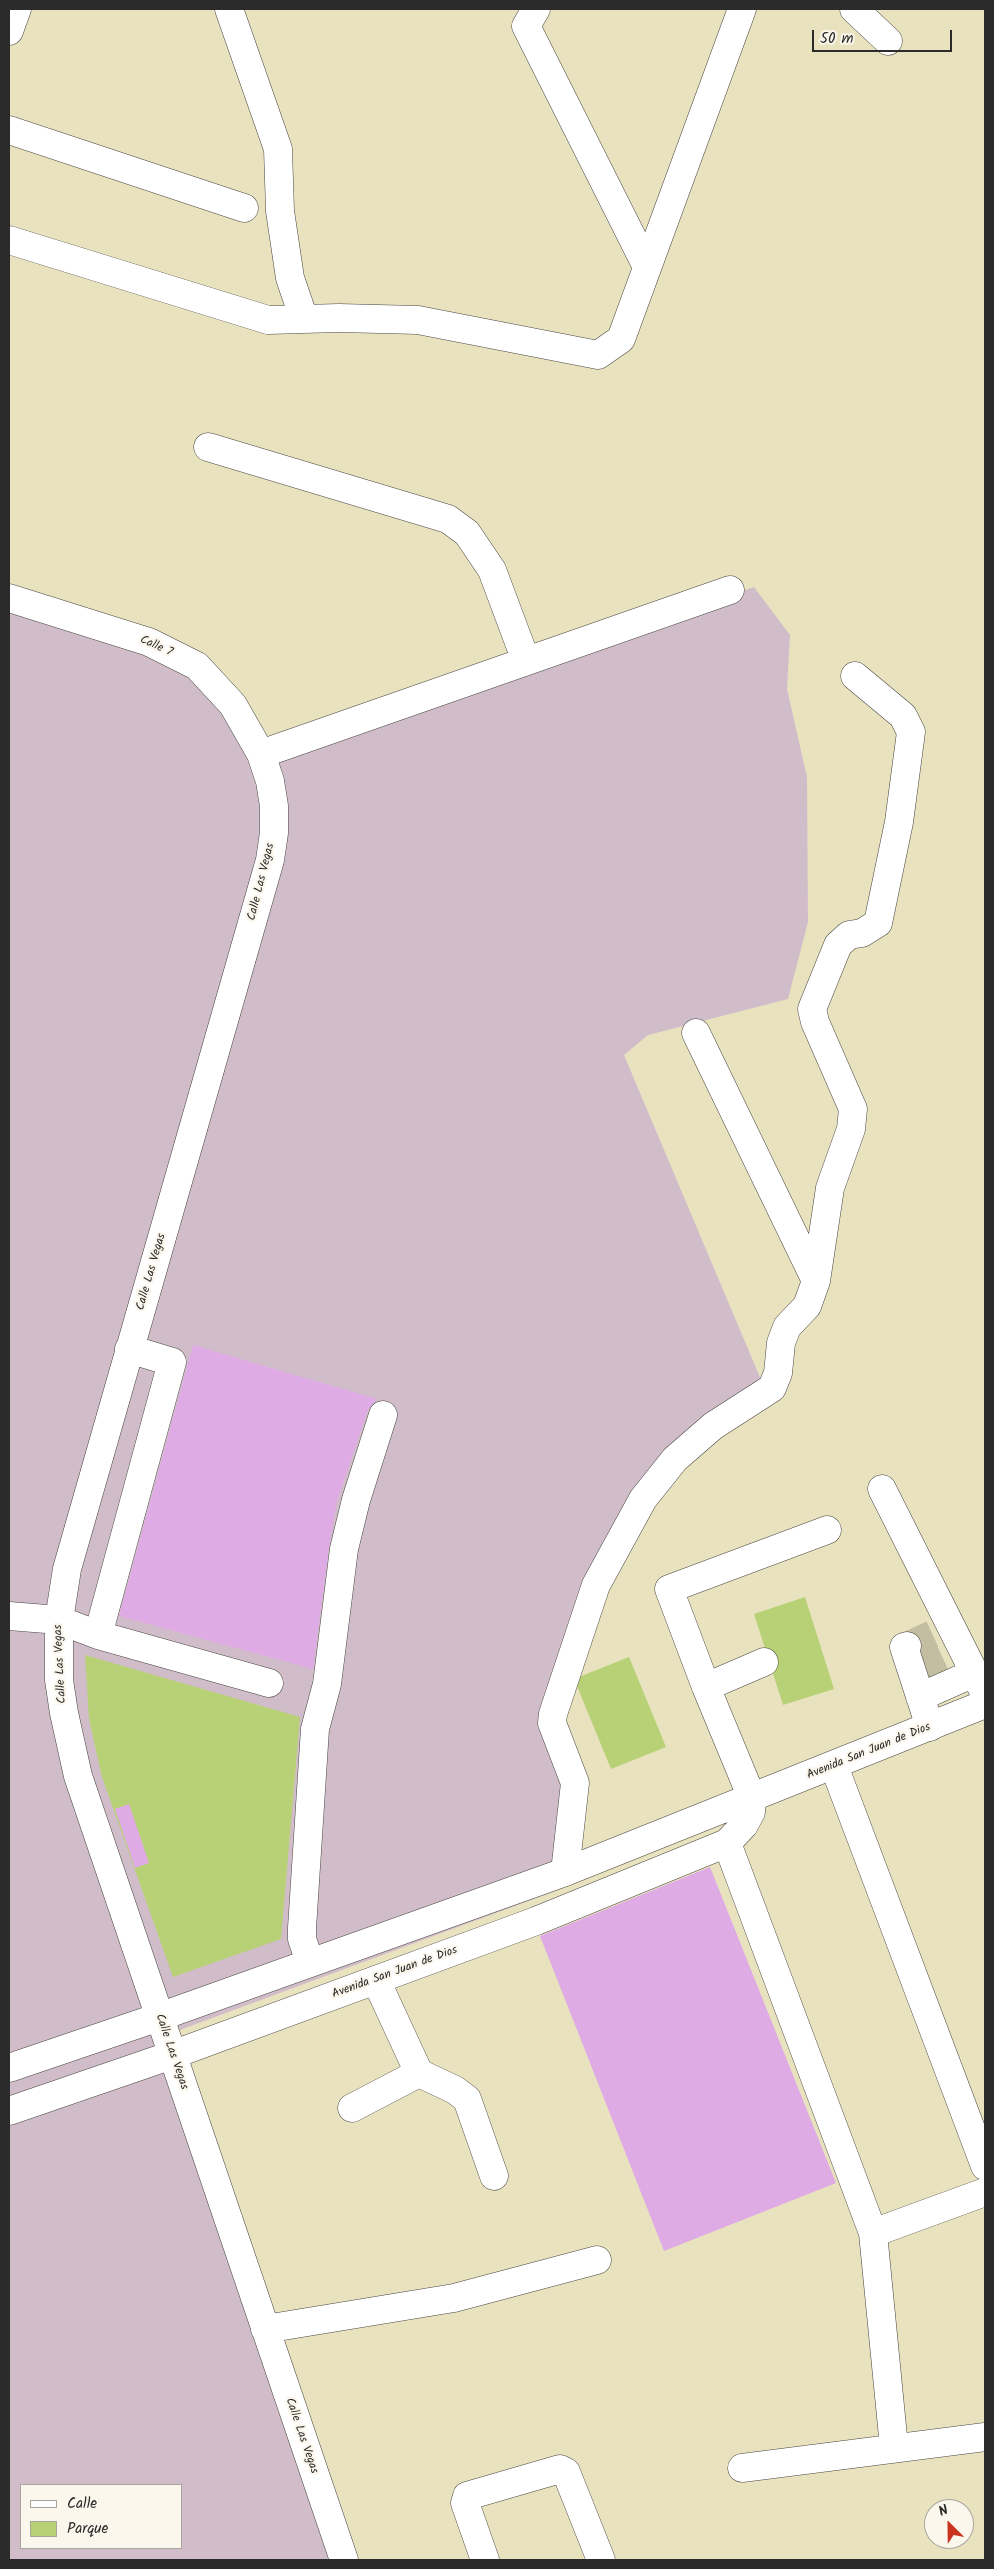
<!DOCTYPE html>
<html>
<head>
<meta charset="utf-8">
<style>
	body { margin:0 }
	#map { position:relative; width:994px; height:2569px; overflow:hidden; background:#e9e2bf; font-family:Kalam,sans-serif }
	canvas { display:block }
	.frame { position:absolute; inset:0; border:10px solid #2b2b2b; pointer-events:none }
	.legend { position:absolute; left:20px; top:2484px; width:162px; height:65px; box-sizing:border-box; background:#fbf7ec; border:1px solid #a8a59f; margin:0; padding:6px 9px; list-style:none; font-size:15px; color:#2b2b2b }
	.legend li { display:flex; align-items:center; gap:10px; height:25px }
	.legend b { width:25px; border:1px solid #a8a59f }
	.north { position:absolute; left:924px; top:2499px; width:50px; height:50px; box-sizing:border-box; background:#fbf7ec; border:1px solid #a8a59f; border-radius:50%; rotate:337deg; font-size:14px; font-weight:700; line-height:20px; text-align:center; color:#2b2b2b }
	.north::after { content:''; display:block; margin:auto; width:18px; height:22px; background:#c8321e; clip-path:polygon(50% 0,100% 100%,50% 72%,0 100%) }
	.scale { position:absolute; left:812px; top:30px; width:140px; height:22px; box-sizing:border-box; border:2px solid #2b2b2b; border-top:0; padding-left:6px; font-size:15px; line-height:18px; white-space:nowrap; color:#2b2b2b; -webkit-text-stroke:4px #fbf7ec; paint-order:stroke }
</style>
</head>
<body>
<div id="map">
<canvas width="994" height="2569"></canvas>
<div class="frame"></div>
<ul class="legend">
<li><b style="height:6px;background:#fff"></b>Calle</li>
<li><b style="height:14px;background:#b8d176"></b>Parque</li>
</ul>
<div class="north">N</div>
<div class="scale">50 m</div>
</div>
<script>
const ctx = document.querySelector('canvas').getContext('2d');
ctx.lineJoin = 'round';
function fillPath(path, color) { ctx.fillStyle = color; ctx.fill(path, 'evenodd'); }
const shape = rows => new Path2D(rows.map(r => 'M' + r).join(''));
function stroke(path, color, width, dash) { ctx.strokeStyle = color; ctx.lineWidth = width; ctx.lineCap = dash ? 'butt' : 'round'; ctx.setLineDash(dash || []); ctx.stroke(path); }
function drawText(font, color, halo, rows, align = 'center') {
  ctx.font = font + ' Kalam,sans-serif'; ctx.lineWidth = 4.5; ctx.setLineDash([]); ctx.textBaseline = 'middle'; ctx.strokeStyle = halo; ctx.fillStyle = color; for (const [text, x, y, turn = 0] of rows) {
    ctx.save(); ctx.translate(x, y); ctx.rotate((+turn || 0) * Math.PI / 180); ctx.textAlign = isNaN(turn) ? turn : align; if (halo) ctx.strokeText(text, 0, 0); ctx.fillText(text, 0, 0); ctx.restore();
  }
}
fillPath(shape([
	[754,587,790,635,787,689,807,777,808,922,788,999,648,1035,624,1055,770,1401,693,1451,673,1474,561,1663,569,1783,558,1890,169,2034,346,2560,9,2560,9,608,152,650,202,683,250,760],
	[21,2485,181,2485,181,2548,21,2548]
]), '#d1bdca');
fillPath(shape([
	[805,1597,834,1689,783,1705,754,1614],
	[85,1655,300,1717,281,1939,173,1977,102,1777,89,1719],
	[629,1657,666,1747,611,1769,574,1679]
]), '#b8d176');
fillPath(shape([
	[193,1345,377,1399,368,1410,337,1501,329,1547,313,1669,119,1616],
	[129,1804,149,1863,135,1868,115,1809],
	[710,1867,836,2183,664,2251,540,1936]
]), '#dfabe5');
stroke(shape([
	[907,1646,933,1634],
	[917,1669,943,1657]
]), '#c3bda1', 28, [28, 14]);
const minor = shape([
	[229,9,278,149,280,211,290,278,304,319],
	[536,9,526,26,647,267],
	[854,9,888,41],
	[9,31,17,9],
	[9,130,244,208],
	[9,240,268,320,339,318,418,320,598,355,621,339,742,9],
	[208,447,448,519,467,533,492,570,526,661],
	[9,598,149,642,197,666,233,705,261,754,270,781,274,806,274,833,270,860,67,1569,59,1620,59,1680,64,1713,78,1776,344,2560],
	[261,754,730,590],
	[696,1033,816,1281],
	[882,1489,985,1694],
	[9,1616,59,1620,98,1635,269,1683],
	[98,1635,172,1362,129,1349],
	[907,1646,904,1647,930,1727],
	[706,1687,764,1662],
	[920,1697,974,1673],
	[834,1766,985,2166],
	[752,1798,706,1687,669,1589,827,1530],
	[727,1843,873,2233,894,2447],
	[565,1872,575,1783,552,1723,553,1714,596,1585,643,1499,675,1459,713,1426,772,1388,778,1373,781,1343,787,1327,807,1306,816,1281,830,1188,851,1129,853,1109,815,1022,812,1009,838,945,849,935,862,933,878,923,899,822,911,732,903,716,855,676],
	[310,1962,302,1939,302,1928,315,1729,327,1684,344,1549,356,1500,383,1415],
	[376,1980,419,2073,455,2090,467,2099,494,2176],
	[352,2108,419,2073],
	[873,2233,985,2192],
	[265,2329,454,2298,597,2260],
	[742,2468,985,2437],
	[485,2560,465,2503,467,2496,560,2469,566,2472,601,2560]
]);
const major = shape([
	[9,2068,159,2017,565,1872,985,1704],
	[9,2111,172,2055,536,1921,727,1843,744,1825,751,1812,752,1798]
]);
stroke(minor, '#484641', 29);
stroke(major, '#484641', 29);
stroke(minor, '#fff', 28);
stroke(major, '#fff', 28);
drawText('12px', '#2b2b2b', '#fbf7ec', [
	["Calle 7",156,647,24],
	["Calle Las Vegas",262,882,-76],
	["Calle Las Vegas",152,1272,-74],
	["Calle Las Vegas",61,1664,-93],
	["Avenida San Juan de Dios",869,1752,-22],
	["Avenida San Juan de Dios",395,1973,-20],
	["Calle Las Vegas",171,2052,71],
	["Calle Las Vegas",301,2436,71]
]);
</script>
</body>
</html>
